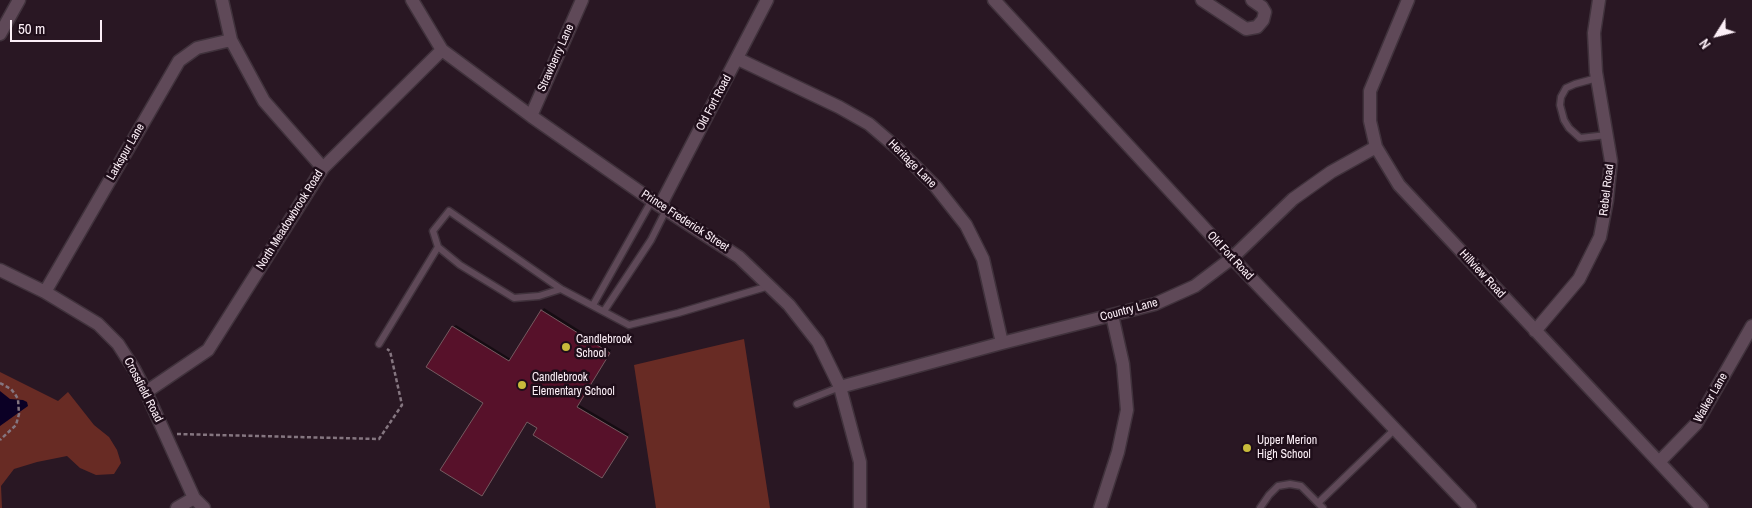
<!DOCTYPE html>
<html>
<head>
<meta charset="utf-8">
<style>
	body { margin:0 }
	#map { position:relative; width:1752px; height:508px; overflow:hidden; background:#291723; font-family:"Archivo Narrow",sans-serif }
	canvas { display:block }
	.north { position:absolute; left:1692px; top:10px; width:50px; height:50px; -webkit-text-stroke:4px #1f0e1a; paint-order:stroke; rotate:234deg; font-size:14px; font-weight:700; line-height:20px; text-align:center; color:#fceff7 }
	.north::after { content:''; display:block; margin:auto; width:18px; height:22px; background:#fceff7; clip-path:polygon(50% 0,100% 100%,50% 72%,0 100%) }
	.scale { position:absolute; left:10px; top:20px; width:92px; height:22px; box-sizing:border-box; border:2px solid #fceff7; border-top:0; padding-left:6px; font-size:15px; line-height:18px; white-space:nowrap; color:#fceff7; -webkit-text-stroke:4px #1f0e1a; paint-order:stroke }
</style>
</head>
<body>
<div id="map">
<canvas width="1752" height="508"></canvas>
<div class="north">N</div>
<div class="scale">50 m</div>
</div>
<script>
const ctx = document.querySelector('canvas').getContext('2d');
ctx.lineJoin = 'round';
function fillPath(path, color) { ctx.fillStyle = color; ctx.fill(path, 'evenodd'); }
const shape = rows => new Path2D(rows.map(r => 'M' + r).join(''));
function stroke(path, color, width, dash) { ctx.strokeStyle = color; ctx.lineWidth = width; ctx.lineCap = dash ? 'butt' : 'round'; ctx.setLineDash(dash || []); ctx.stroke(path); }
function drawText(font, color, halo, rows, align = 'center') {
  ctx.font = font + ' "Archivo Narrow",sans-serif'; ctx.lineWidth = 5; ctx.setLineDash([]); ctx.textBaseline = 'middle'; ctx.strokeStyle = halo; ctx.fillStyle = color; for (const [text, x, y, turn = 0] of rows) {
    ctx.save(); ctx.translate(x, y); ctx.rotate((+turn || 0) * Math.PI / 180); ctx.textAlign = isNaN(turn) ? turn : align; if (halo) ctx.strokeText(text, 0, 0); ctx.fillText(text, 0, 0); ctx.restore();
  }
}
fillPath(shape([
	[744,339,770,508,656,508,634,365],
	[0,372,58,401,68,392,94,425,109,437,117,450,121,463,114,474,96,475,80,468,67,456,37,462,14,469,1,486,2,508,0,508]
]), '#682b24');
fillPath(shape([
	[0,391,10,399,23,400,27,402,28,406,0,426]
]), '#0b0025');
fillPath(shape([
	[544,308,611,350,578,404,629,434,604,475,528,421,483,492,485,403,453,327,456,325,511,359]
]), '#0007');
const building = shape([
	[541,310,610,353,577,407,628,437,602,478,533,435,537,428,527,422,482,496,440,470,483,403,426,367,452,326,509,361,541,310]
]);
fillPath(building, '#57112a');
stroke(building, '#755a60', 1);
const lane = shape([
	[1597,78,1575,84,1566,88,1561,97,1560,105,1564,120,1569,128,1580,138,1607,135],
	[561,289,539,296,514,298,460,265,438,247,433,231,449,211,561,289,629,325,678,313,769,286],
	[593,305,652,200],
	[604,311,651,240,666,210],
	[379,344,438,247],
	[797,404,840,387],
	[1318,503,1395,429],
	[1260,508,1269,495,1278,486,1290,484,1301,486,1323,508]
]);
const street = shape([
	[222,0,231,40,264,101,323,168],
	[412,0,442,50,531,116,660,206,739,257,789,305,818,342,840,387,860,462,860,508],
	[994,0,1232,258,1470,508],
	[1202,0,1246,29,1257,27,1263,20,1265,12,1262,7,1252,0],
	[1408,0,1370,91,1370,121,1376,147,1399,185,1702,508],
	[0,34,19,0],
	[738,59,839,107,869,124,897,148,936,187,966,225,983,259,1002,343],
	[531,116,582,0],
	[660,206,767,0],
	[0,270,45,292,98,324,118,344,134,369,146,392,194,498,204,508],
	[45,292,179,61,197,48,231,40],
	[1535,331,1579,279,1600,237,1607,200,1611,161,1596,72,1594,33,1599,0],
	[840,387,1002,343,1155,304,1195,286,1232,258,1293,199,1331,172,1376,147],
	[146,392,208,350,323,168,442,50],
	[1659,462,1696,424,1752,326],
	[177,508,194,498],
	[1100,508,1118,452,1127,410,1123,364,1112,315]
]);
stroke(lane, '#40323c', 9);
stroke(street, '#40323c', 15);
stroke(shape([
	[0,383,11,389,15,394,18,399,19,414,16,425,0,440],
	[177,434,379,439,402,405,390,351,387,349]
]), '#857680', 2.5, [4, 2.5]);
stroke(lane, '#5f4958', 6);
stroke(street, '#5f4958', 12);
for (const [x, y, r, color] of [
	[566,347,5,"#c8bb3b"],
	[522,385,5,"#c8bb3b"],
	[1247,448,5,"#c8bb3b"]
]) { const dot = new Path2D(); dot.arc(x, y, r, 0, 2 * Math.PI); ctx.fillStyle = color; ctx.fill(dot); stroke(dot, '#1f0e1a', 2); }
drawText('12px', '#fceff7', '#1f0e1a', [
	["Strawberry Lane",556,58,-66],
	["Old Fort Road",714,103,-62],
	["Larkspur Lane",126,152,-60],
	["Heritage Lane",912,164,45],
	["Rebel Road",1607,190,-83],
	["North Meadowbrook Road",290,220,-58],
	["Prince Frederick Street",685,221,33],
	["Old Fort Road",1230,256,47],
	["Hillview Road",1482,274,47],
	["Country Lane",1129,310,-15],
	["Crossfield Road",143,390,63],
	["Walker Lane",1711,398,-60]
]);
drawText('12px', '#fceff7', '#1f0e1a', [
	["Candlebrook",576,340],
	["School",576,354],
	["Candlebrook",532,378],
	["Elementary School",532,392],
	["Upper Merion",1257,441],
	["High School",1257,455]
], 'left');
</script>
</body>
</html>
